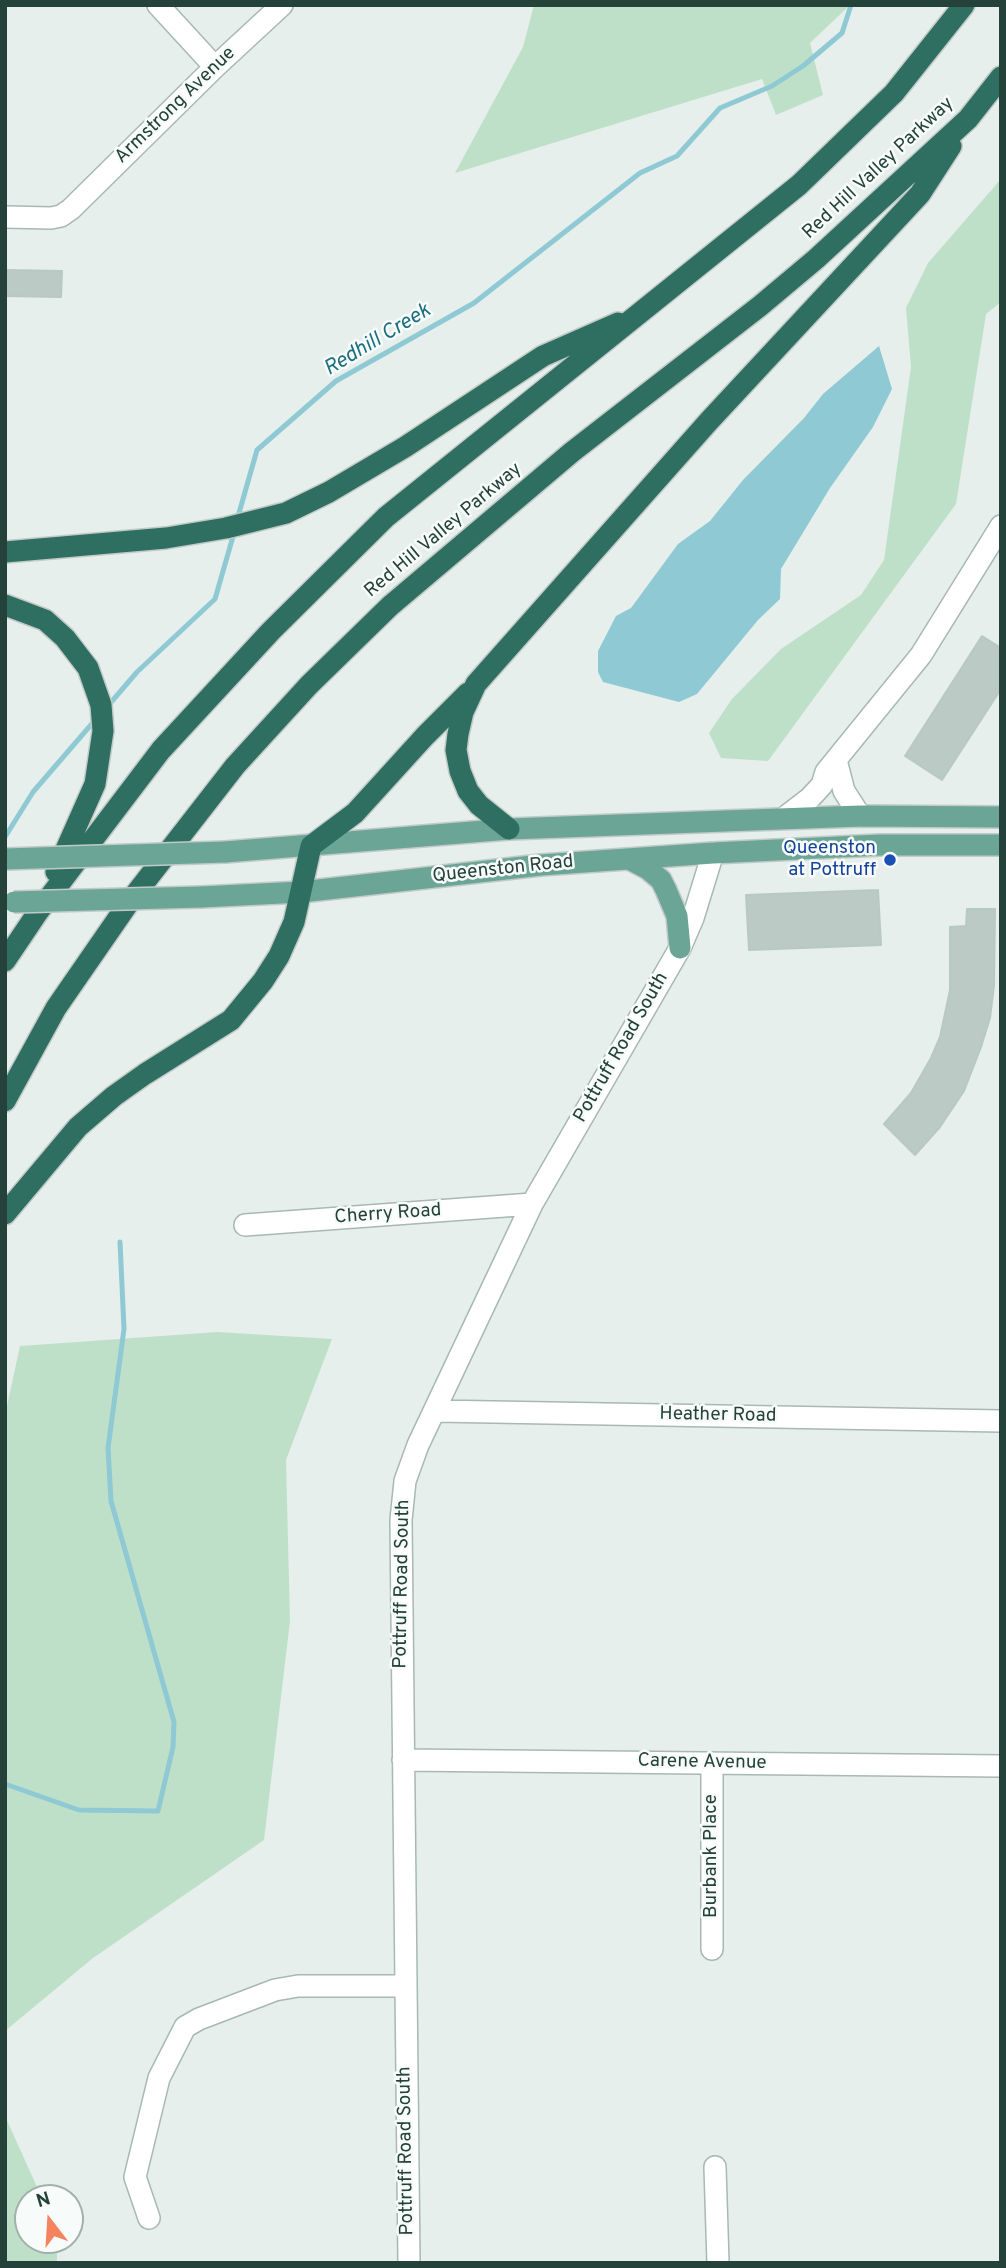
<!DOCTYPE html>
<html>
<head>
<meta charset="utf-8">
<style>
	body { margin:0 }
	#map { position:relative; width:1006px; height:2268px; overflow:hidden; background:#e6efeb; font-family:Overpass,sans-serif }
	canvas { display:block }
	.frame { position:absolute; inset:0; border:7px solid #24423a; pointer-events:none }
	.north { position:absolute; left:14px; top:2184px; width:70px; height:70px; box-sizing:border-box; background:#f7fbf9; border:2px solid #a3b1ad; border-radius:50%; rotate:343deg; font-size:19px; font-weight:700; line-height:28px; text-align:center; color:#24423a }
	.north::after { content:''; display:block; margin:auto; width:24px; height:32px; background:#f4845f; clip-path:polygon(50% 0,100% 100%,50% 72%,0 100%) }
</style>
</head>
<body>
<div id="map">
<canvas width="1006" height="2268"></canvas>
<div class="frame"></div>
<div class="north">N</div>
</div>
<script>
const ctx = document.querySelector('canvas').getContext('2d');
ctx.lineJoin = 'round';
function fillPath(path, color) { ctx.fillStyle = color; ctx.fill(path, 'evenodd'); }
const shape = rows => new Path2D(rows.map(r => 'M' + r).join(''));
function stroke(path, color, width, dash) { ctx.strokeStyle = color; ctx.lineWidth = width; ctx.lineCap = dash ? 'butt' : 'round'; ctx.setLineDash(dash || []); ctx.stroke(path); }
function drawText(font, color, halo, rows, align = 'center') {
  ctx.font = font + ' Overpass,sans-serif'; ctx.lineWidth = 5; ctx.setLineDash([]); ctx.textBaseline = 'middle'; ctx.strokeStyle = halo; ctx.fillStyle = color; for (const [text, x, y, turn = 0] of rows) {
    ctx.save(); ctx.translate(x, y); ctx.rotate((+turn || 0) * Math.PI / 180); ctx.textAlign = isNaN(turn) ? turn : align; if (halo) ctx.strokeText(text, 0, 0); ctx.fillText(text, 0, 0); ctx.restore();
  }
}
fillPath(shape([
	[534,5,850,5,810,43,823,95,776,115,762,79,455,173,523,47],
	[1001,179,1001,302,986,314,956,504,768,761,721,758,709,733,732,699,781,649,861,595,884,560,911,367,906,308,928,263],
	[218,1332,332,1339,286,1460,290,1621,264,1840,93,1958,5,2031,5,1415,20,1346],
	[5,2116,42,2198,28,2198,28,2240,57,2240,57,2263,5,2263]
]), '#bfe0c8');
fillPath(shape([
	[879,346,892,389,873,427,830,488,781,569,780,599,758,620,697,694,679,702,603,682,598,672,598,651,616,616,631,608,678,544,710,521,743,480,804,418,823,394]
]), '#8ec9d4');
stroke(shape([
	[237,520,257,450,336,381,474,303,640,173,677,156,720,108,772,86,803,66,842,33,851,5],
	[107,707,137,672,215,599,234,533],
	[5,837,33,792,96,719],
	[5,1784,79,1810,158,1811,173,1747,174,1722,111,1501,108,1448,124,1329,120,1242]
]), '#8ec9d4', 5);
const building = shape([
	[5,270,62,271,61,297,5,296,5,270],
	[982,636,1001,648,1001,689,942,780,905,756,982,636],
	[878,890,881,945,749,950,746,895,878,890],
	[967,909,995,909,994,986,990,1018,981,1047,964,1091,940,1127,915,1155,884,1124,911,1093,931,1058,940,1037,950,990,950,927,966,926,967,909]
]);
fillPath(building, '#bbcac4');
stroke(building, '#b8c9c2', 2);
const minor = shape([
	[158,5,215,67],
	[5,217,51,218,61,216,71,209,215,67,282,5],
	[836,760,844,791,860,816],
	[784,818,810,798,822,785,826,772,921,655,1001,526],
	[245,1225,532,1204],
	[436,1411,1001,1421],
	[403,1760,1001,1766],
	[712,1949,712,1763],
	[715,2167,718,2263],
	[149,2218,135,2177,159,2078,185,2027,199,2019,275,1990,298,1986,404,1986],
	[409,2263,401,1520,405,1481,418,1445,532,1204,680,948,693,918,713,853]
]);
const major = shape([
	[225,852,509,829,860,816,1001,817],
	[629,859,648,869,661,880,666,890,677,916,680,948],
	[201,897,301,892,541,865,713,853,880,845,1001,845]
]);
const highway = shape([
	[5,552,166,538,226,528,286,513,329,492,405,447,543,356,618,323],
	[5,605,45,620,65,638,88,668,101,705,103,731,95,784,56,872],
	[509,829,479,805,468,791,460,771,456,750,458,734,463,712,476,684,709,421,920,194,951,146],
	[5,961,38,912,161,750,271,631,386,517,799,185,894,93,964,5],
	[5,1101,56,1008,130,901,235,766,309,685,390,606,572,452,760,306,816,259,968,119,1001,77],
	[5,1214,78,1127,114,1096,145,1074,231,1020,263,981,279,956,294,922,311,846,355,813,425,736,468,693]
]);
stroke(minor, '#a8b8b2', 24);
stroke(major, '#c2cac8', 24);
stroke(highway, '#c2cac8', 24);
stroke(minor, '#fff', 21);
stroke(major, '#6aa596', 21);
stroke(highway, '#2f6f62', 21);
const majorBridge = shape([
	[5,859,225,852],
	[14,902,201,897]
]);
stroke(majorBridge, '#c2cac8', 24, []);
stroke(majorBridge, '#6aa596', 21);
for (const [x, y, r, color] of [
	[890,860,7,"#1a4fb4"]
]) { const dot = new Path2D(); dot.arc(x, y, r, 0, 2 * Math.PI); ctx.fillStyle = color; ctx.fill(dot); stroke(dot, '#f7fbf9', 2.5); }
drawText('19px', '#24423a', '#f7fbf9', [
	["Armstrong Avenue",176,106,-44],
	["Red Hill Valley Parkway",879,169,-43],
	["Red Hill Valley Parkway",444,531,-40],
	["Queenston Road",503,870,-6],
	["Pottruff Road South",622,1048,-60],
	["Cherry Road",388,1215,-4],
	["Heather Road",718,1416,1],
	["Pottruff Road South",403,1584,-89],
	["Carene Avenue",702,1763,1],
	["Burbank Place",712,1856,-90],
	["Pottruff Road South",407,2151,-91]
]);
drawText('19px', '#164399', '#f7fbf9', [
	["Queenston",876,849],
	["at Pottruff",876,871]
], 'right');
drawText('italic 21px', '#1c6f80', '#f7fbf9', [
	["Redhill Creek",378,341,-31]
]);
</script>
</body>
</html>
